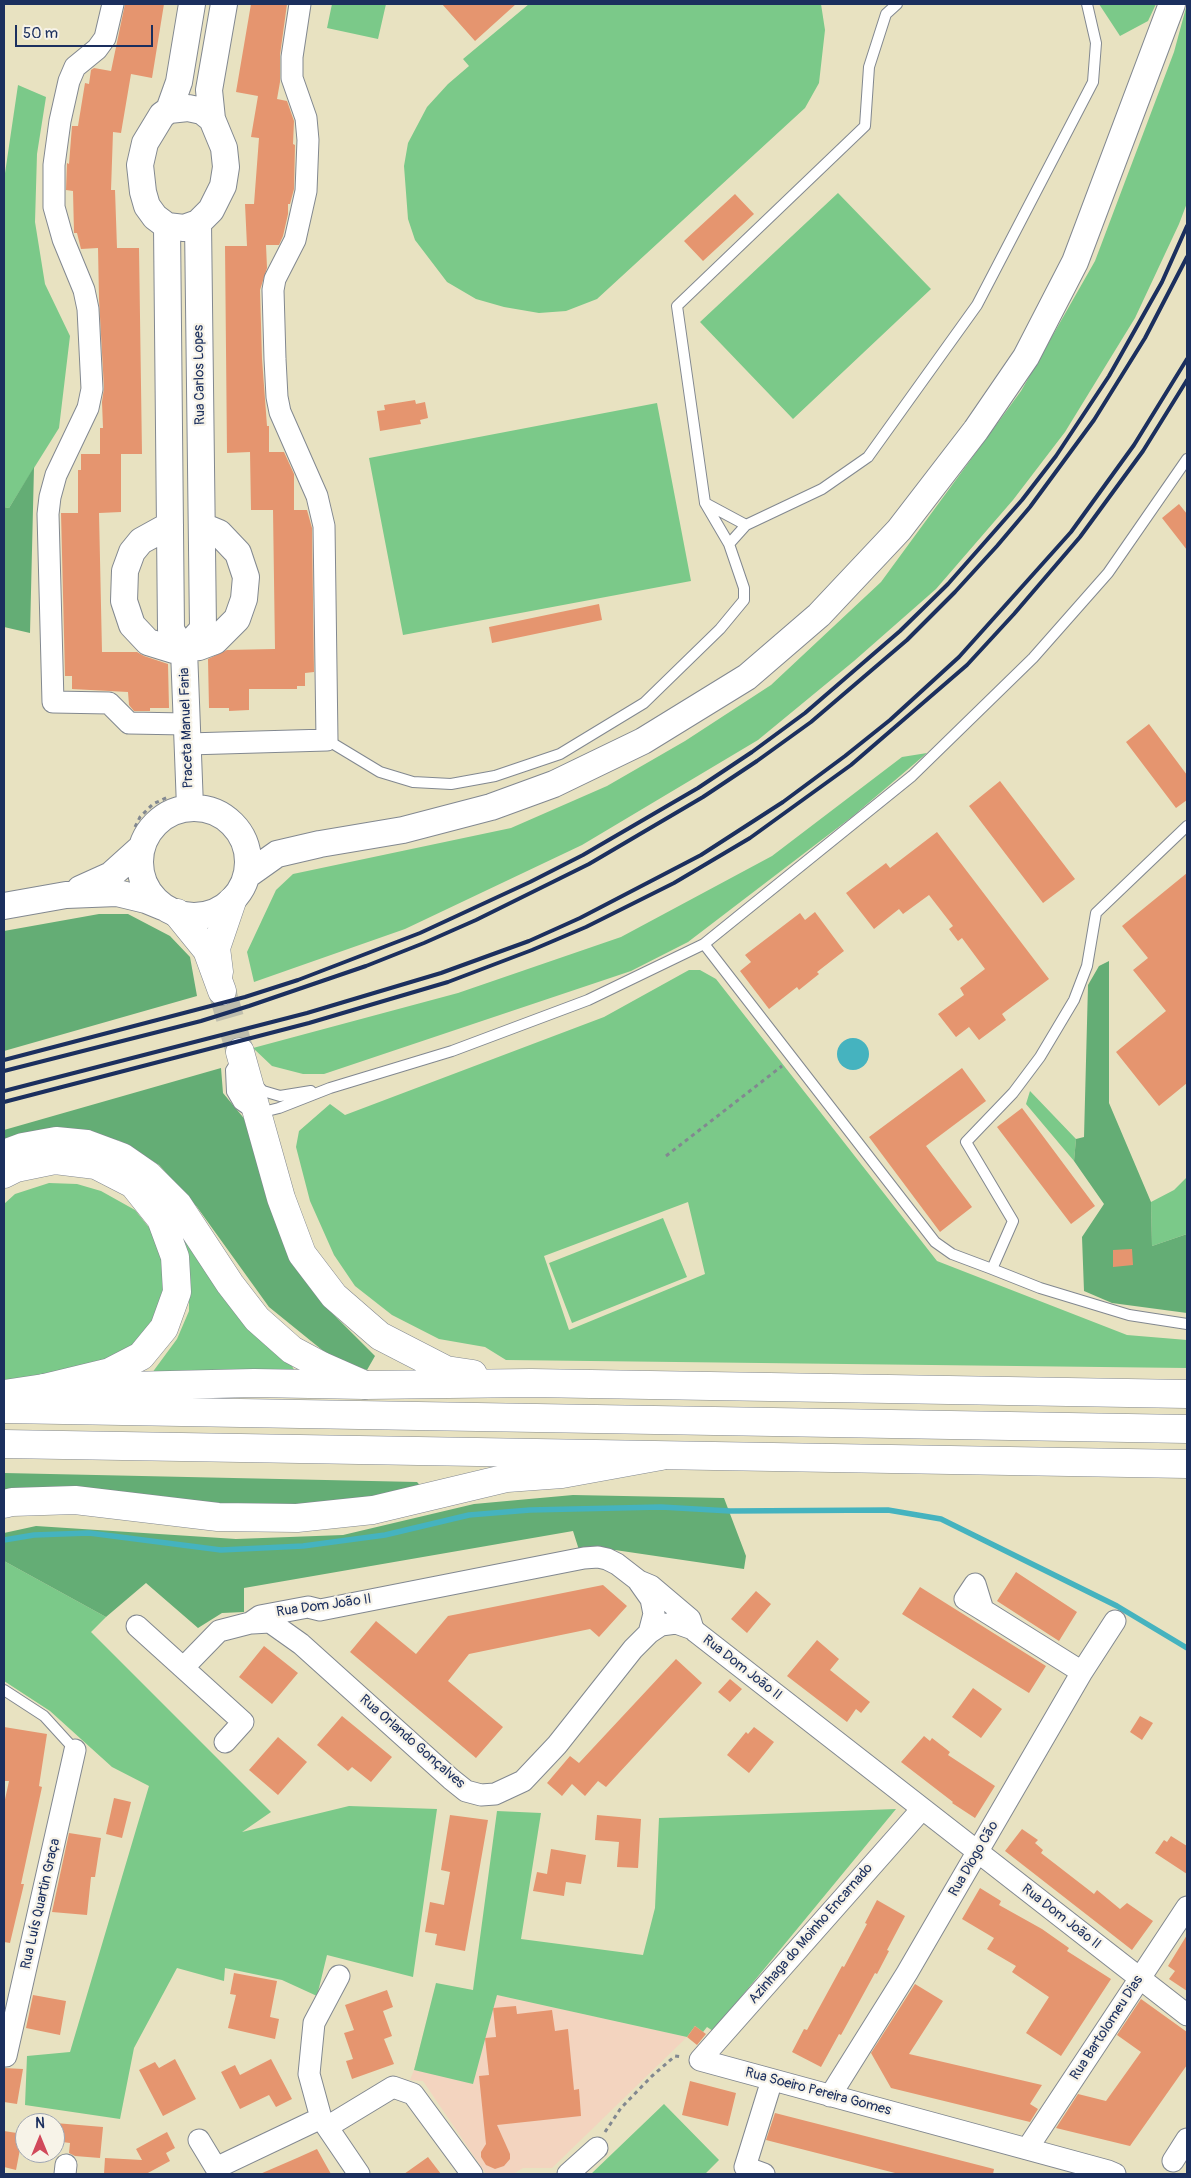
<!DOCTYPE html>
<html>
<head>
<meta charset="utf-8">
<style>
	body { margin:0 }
	#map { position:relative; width:1191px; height:2178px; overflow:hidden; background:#e8e2c1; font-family:Pangolin,sans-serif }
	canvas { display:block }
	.frame { position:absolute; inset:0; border:5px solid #1b2f5e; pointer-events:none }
	.north { position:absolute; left:15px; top:2113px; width:50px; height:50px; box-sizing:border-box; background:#f7f3e8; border:1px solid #9fa5b1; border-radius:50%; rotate:0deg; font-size:14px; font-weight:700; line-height:20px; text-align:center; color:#1b2f5e }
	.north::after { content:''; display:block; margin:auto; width:18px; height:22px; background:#d1495b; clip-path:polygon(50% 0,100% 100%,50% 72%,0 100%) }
	.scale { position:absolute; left:15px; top:25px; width:138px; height:22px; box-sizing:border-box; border:2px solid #1b2f5e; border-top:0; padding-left:6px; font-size:15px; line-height:18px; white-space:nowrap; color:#1b2f5e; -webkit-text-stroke:4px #f7f3e8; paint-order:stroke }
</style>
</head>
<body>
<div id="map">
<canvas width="1191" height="2178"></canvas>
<div class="frame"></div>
<div class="north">N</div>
<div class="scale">50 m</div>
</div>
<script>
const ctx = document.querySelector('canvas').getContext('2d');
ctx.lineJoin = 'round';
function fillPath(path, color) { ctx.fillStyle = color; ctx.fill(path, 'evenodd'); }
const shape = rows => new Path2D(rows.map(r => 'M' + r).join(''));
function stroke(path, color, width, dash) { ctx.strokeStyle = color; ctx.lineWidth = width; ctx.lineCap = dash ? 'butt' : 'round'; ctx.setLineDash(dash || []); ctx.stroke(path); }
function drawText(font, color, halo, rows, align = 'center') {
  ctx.font = font + ' Pangolin,sans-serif'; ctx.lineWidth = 4.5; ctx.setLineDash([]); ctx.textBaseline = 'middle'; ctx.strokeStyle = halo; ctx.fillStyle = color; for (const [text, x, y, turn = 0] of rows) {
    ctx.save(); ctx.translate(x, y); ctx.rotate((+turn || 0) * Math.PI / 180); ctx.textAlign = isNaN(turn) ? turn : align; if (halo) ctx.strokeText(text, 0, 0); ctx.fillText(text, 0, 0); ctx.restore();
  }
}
fillPath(shape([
	[436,1983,497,1995,687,2037,552,2168,523,2168,513,2174,486,2174,423,2081,410,2080,414,2070]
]), '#f3d4bf');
fillPath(shape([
	[332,4,386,4,378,39,327,28],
	[529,4,821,4,825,30,819,83,805,108,597,299,566,311,539,313,504,307,476,299,447,282,415,240,408,219,404,166,408,143,427,107,448,84,469,66,463,59],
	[1099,4,1156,4,1148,21,1120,36],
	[1187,4,1187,203,1179,224,1135,318,1065,432,1013,500,936,589,854,661,758,740,582,845,405,929,254,982,247,952,276,890,293,874,511,828,607,786,685,741,771,685,881,582,1021,391,1095,261,1174,52],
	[18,85,46,97,37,154,35,222,45,284,70,336,59,428,9,508,4,507,4,180],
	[838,193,931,289,793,419,700,322],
	[657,403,691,581,403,635,369,458],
	[927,753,853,816,688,942,631,971,324,1074,303,1074,272,1066,253,1048,458,993,621,937,772,856,902,757],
	[689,970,700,970,716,979,937,1261,1127,1335,1187,1340,1187,1368,506,1360,485,1347,439,1339,392,1315,355,1286,334,1255,310,1201,296,1147,299,1131,330,1104,345,1115,604,1017],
	[688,1202,705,1274,569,1330,544,1256],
	[1030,1091,1076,1139,1074,1161,1026,1104],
	[1187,1177,1187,1234,1152,1246,1151,1202,1174,1190],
	[49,1183,77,1184,101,1191,135,1210,151,1230,162,1252,167,1285,144,1341,104,1367,4,1381,4,1204,15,1194],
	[663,1218,687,1277,572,1323,549,1263],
	[190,1236,287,1358,298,1376,149,1377,177,1339,189,1311,189,1280,181,1244],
	[4,1561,106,1617,91,1632,271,1812,242,1832,349,1806,437,1809,413,1977,327,1955,317,1996,282,1980,225,1968,224,1981,177,1968,134,2048,120,2119,25,2105,27,2056,70,2052,149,1786,112,1767,50,1711,4,1681],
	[896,1809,713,2031,707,2027,703,2032,695,2026,687,2037,497,1995,473,2084,414,2070,436,1983,473,1990,497,1811,541,1813,521,1939,643,1955,655,1908,659,1818],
	[664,2104,719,2160,705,2174,591,2174]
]), '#7bc989');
fillPath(shape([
	[34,467,30,633,4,627,4,507,9,508],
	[99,914,128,914,170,936,190,957,197,996,4,1051,4,931],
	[1109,961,1109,1103,1151,1202,1152,1246,1187,1234,1187,1313,1112,1303,1084,1291,1082,1237,1104,1204,1074,1161,1076,1139,1084,1137,1088,985,1099,966],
	[221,1068,223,1093,252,1128,321,1302,375,1356,367,1370,332,1358,269,1307,197,1207,159,1165,120,1141,76,1129,4,1142,4,1130],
	[4,1473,417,1482,425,1491,305,1511,4,1497],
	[573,1495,724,1498,746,1556,744,1569,615,1550,579,1550,573,1531,244,1588,244,1612,222,1613,198,1628,146,1583,106,1617,4,1561,4,1533,36,1526,236,1539,343,1535,474,1504]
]), '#64ad75');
fillPath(shape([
	'837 1054a16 16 0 1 1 32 0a16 16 0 1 1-32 0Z'
]), '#45b3bf');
stroke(shape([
	[4,1540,34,1535,89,1533,221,1550,303,1546,385,1535,469,1515,530,1510,661,1507,730,1511,888,1510,941,1519,1117,1606,1187,1648]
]), '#45b3bf', 5.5);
fillPath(shape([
	[125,4,164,4,152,78,131,74,121,133,113,132,111,190,115,190,117,248,139,248,142,454,121,454,121,512,99,513,102,652,137,652,144,656,168,664,169,708,150,708,150,711,134,711,129,705,128,692,72,689,72,676,65,676,61,513,78,513,78,470,81,470,81,454,100,454,100,428,103,428,102,402,104,388,99,299,98,248,81,249,77,233,74,233,73,191,66,190,67,163,69,164,72,126,78,126,85,83,89,84,91,70,94,68,111,71],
	[251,4,287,4,280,55,280,82,277,99,287,101,294,121,293,144,295,145,294,189,290,204,288,204,288,214,283,236,279,245,266,245,267,268,260,290,262,359,267,426,269,426,269,452,284,452,294,474,294,510,307,510,312,528,314,672,305,673,305,686,297,686,297,689,249,689,249,710,229,711,229,708,209,708,208,659,227,650,275,649,273,510,251,510,250,452,227,453,225,246,247,246,245,204,254,204,259,138,251,137,258,96,236,92],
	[442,4,516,4,475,41],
	[735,194,754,214,703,261,684,241],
	[415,400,416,404,425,402,428,418,420,420,421,424,380,431,377,411,385,410,384,405],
	[1179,504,1187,514,1187,550,1162,518],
	[599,604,602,620,492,643,489,627],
	[1149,724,1187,775,1187,800,1176,808,1126,742],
	[1000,781,1075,879,1043,903,969,806],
	[937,832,1049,979,1002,1014,1006,1020,979,1040,969,1027,956,1037,938,1014,964,995,960,988,985,969,962,938,958,941,949,929,953,926,929,895,903,914,899,909,874,929,846,893,886,863,890,868],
	[1187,873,1187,1083,1159,1106,1116,1052,1166,1011,1133,970,1148,958,1122,926],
	[815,912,844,951,817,972,819,974,799,990,797,987,769,1009,740,971,751,962,745,955,800,913,805,920],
	[962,1068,986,1101,926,1146,972,1207,940,1232,869,1137],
	[1022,1108,1095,1206,1071,1224,997,1127],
	[1132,1249,1133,1265,1113,1267,1113,1250],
	[1016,1572,1077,1612,1059,1641,997,1601],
	[603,1585,627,1606,599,1637,590,1629,469,1654,448,1681,503,1727,476,1758,350,1652,376,1621,416,1654,448,1616],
	[920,1587,1046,1666,1029,1693,902,1614],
	[756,1591,771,1604,747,1633,731,1619],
	[817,1640,839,1659,830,1670,870,1702,861,1713,856,1709,847,1722,787,1676],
	[264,1646,298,1673,272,1704,239,1677],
	[676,1659,702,1683,606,1787,598,1781,585,1796,572,1784,562,1796,547,1783,570,1756,579,1763],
	[730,1679,742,1689,730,1702,718,1692],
	[973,1688,1002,1709,981,1738,952,1717],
	[342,1716,392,1757,371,1782,352,1767,348,1771,317,1745],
	[1140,1716,1153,1723,1142,1740,1130,1732],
	[4,1727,47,1734,39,1786,42,1787,21,1884,24,1884,10,1943,4,1942,4,1804,9,1781,4,1781],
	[754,1727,774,1742,749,1773,727,1755,746,1732,748,1734],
	[924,1736,930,1741,932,1738,950,1752,948,1755,995,1786,975,1818,952,1803,953,1802,901,1762],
	[278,1737,307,1762,278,1795,249,1770],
	[114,1798,131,1802,122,1838,106,1834],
	[450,1815,488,1820,465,1951,435,1945,437,1934,425,1932,430,1902,444,1905,450,1872,441,1870],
	[597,1815,641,1819,638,1868,617,1867,619,1842,595,1840],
	[1022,1829,1038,1840,1035,1843,1043,1850,1041,1853,1094,1894,1097,1890,1120,1909,1127,1903,1153,1921,1132,1950,1005,1851],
	[69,1833,101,1838,95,1877,91,1877,87,1915,52,1912],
	[1171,1836,1187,1846,1187,1874,1155,1853,1164,1840,1167,1842],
	[551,1849,586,1855,581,1884,566,1882,564,1896,533,1891,537,1872,547,1874],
	[980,1888,1001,1901,999,1905,1042,1929,1069,1948,1067,1951,1111,1979,1061,2056,1026,2033,1049,1997,1012,1972,1016,1966,987,1949,994,1938,962,1919],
	[877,1900,905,1916,887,1950,889,1951,877,1974,875,1973,841,2035,839,2034,821,2067,792,2052,804,2029,807,2030,842,1966,844,1967,867,1924,865,1923],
	[1187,1935,1187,1991,1169,1979,1175,1971,1168,1966],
	[234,1973,277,1981,270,2017,279,2019,275,2039,228,2028,236,1995,230,1994],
	[915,1984,943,2001,909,2054,1042,2085,1030,2104,1038,2109,1030,2122,891,2088,871,2053],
	[387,1990,393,2007,383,2011,392,2036,384,2039,394,2064,352,2079,346,2061,353,2059,344,2033,354,2030,345,2005],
	[33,1995,66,2001,60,2035,26,2028],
	[1141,1999,1187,2032,1187,2065,1130,2146,1056,2128,1078,2094,1106,2101,1141,2052,1117,2035],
	[516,2006,517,2014,552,2010,555,2031,568,2029,574,2090,579,2089,581,2116,497,2125,510,2154,510,2159,504,2166,495,2169,486,2165,481,2157,481,2152,486,2144,479,2076,489,2075,485,2038,496,2037,493,2008],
	[695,2026,706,2034,697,2045,687,2037],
	[175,2059,196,2099,163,2116,139,2070,155,2062,159,2068],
	[271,2059,292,2099,276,2107,269,2095,240,2109,221,2072,235,2065,240,2075],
	[4,2068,23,2069,17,2104,4,2102],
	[690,2081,736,2093,728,2126,682,2115],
	[775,2113,994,2169,993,2174,899,2174,766,2140],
	[55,2123,103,2127,100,2158,75,2156,69,2153,70,2143,55,2141],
	[4,2131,23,2134,16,2170,4,2167],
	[167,2132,175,2148,166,2153,170,2161,146,2174,104,2174,105,2158,142,2160,136,2149],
	[317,2149,331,2174,260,2174,297,2158],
	[428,2157,441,2174,404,2174]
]), '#e5956f');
stroke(shape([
	[222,991,240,1052]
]), '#bfbead', 28, [28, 14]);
const service = shape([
	[705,503,746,525],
	[729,544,746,525,822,489,868,457,977,305,1093,82,1096,43,1087,4],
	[327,740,380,772,413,782,451,784,495,776,560,754,644,703,720,629,744,600,744,588,729,544,705,503,677,306,865,126,869,67,886,14,897,4],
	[1187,826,1096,913,1087,966,1074,1000,1040,1057,1013,1093,966,1142,1013,1221,992,1269,1040,1288,1129,1315,1187,1324],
	[704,944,935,1242,952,1254,992,1269],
	[238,1059,231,1070,232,1092,239,1104,249,1111,259,1113,279,1108,330,1088,452,1051,588,1000,704,944,912,776,1033,658,1108,573,1187,459],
	[255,1083,263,1091,280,1096,311,1091],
	[4,1690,44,1716,75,1750]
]);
const minor = shape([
	[113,4,105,38,97,49,75,67,69,81,60,121,54,165,54,207,63,239,84,290,88,309,92,389,88,408,56,475,50,497,48,514,53,702,109,703,129,723,186,724],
	[188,744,327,740,324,526,317,496,280,412,277,397,275,359,273,290,275,279,295,240,306,191,308,140,306,118,292,78,292,57,300,4],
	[639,1582,651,1599,654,1614,649,1633],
	[983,1610,975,1584,965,1599,983,1610,1082,1672],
	[252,1623,270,1622,301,1644,451,1779,466,1791,481,1795,495,1794,523,1781,557,1745,633,1649,649,1633,661,1625,676,1623,693,1629],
	[137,1626,243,1722,225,1742],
	[184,1667,219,1631,250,1623,260,1616,308,1607,320,1610,584,1558,598,1557,607,1559,617,1564,639,1581,651,1586,690,1619,693,1629,696,1632,1187,2015],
	[922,1809,700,2060,1108,2171,1115,2174],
	[339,1976,314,2023,309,2074,321,2118,359,2174],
	[4,2056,6,2056,75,1750],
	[830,2096,907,1973,1082,1672,1115,1621],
	[327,2127,393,2087,413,2094,472,2174],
	[199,2140,216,2168,321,2118],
	[1027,2149,1187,1907],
	[1173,2161,1187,2139],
	[65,2174,66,2165],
	[568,2174,597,2148],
	[764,2174,745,2167,772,2080]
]);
const tertiary = shape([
	[188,108,202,111,212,119,224,148,226,167,223,186,211,210,198,223,184,228,167,226,155,217,147,206,143,192,140,165,145,143,162,115,169,110,188,108],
	[169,110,179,82,192,4],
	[212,119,209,90,224,4],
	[167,226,171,630,184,650,190,807],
	[170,525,141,541,132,552,125,571,124,601,132,625,148,642,174,650,199,647,215,641,237,619,244,599,246,577,238,553,219,533,202,526],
	[184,650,203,629,198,223],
	'140 862a54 54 0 1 1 108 0a54 54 0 1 1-108 0Z',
	[246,876,277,854,320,844,403,830,491,807,554,784,643,741,747,677,819,615,899,530,976,430,1026,357,1075,262,1172,4],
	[80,889,111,875,141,848],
	[4,906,66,895,117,893,146,900,163,907]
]);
const trunk = shape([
	[177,913,207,950,222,991],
	[219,972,216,948,232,901],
	[240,1052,281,1198,302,1254,334,1296,380,1336,446,1370,473,1374],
	[4,1394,44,1388,254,1383,365,1385,531,1383,1187,1394],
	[4,1409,1187,1429],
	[4,1444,1187,1464]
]);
const motorway = shape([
	[4,1154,23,1147,56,1141,87,1144,122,1157,148,1175,178,1205,230,1284,257,1319,292,1350,322,1366,365,1385],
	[4,1174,16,1168,55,1160,96,1165,133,1184,161,1219,175,1257,177,1292,164,1328,141,1356,110,1372,44,1388],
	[4,1504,12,1502,75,1500,218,1517,297,1518,373,1510,507,1478,562,1474,661,1456]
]);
stroke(service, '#828890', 12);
stroke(minor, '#828890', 23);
stroke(tertiary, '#828890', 28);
stroke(trunk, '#828890', 29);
stroke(motorway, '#828890', 29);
stroke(shape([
	[135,827,140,817,153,804,168,797],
	[666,1156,782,1066],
	[605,2132,621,2108,652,2076,675,2056,682,2057]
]), '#828890', 3, [4, 4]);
stroke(service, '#fff', 10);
stroke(minor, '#fff', 21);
stroke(tertiary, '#fff', 26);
stroke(trunk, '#fff', 28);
stroke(motorway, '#fff', 28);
stroke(shape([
	[4,1060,245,997,298,980,420,933,530,882,583,855,698,788,752,752,805,713,900,631,948,584,1022,500,1056,456,1109,376,1162,282,1187,226],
	[4,1071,201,1021,249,1006,366,966,424,943,476,920,589,864,703,797,757,761,811,722,907,640,955,592,997,546,1030,507,1094,420,1145,338,1187,257],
	[4,1091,307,1013,441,973,529,941,580,918,701,855,783,802,845,756,890,720,959,657,1071,532,1134,445,1187,359],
	[4,1102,309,1023,448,982,532,950,586,927,674,883,750,838,851,765,967,665,1014,614,1080,537,1143,451,1187,380]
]), '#1b2f5e', 4);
drawText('14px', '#1b2f5e', '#f7f3e8', [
	["Rua Carlos Lopes",200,375,-91],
	["Praceta Manuel Faria",187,728,-92],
	["Rua Dom João II",324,1606,-8],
	["Rua Dom João II",742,1668,38],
	["Rua Orlando Gonçalves",412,1742,41],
	["Rua Diogo Cão",974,1859,-60],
	["Rua Luís Quartin Graça",41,1904,-77],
	["Rua Dom João II",1061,1917,38],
	["Azinhaga do Moinho Encarnado",811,1934,-49],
	["Rua Bartolomeu Dias",1107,2028,-57],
	["Rua Soeiro Pereira Gomes",818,2092,15]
]);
</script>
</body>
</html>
